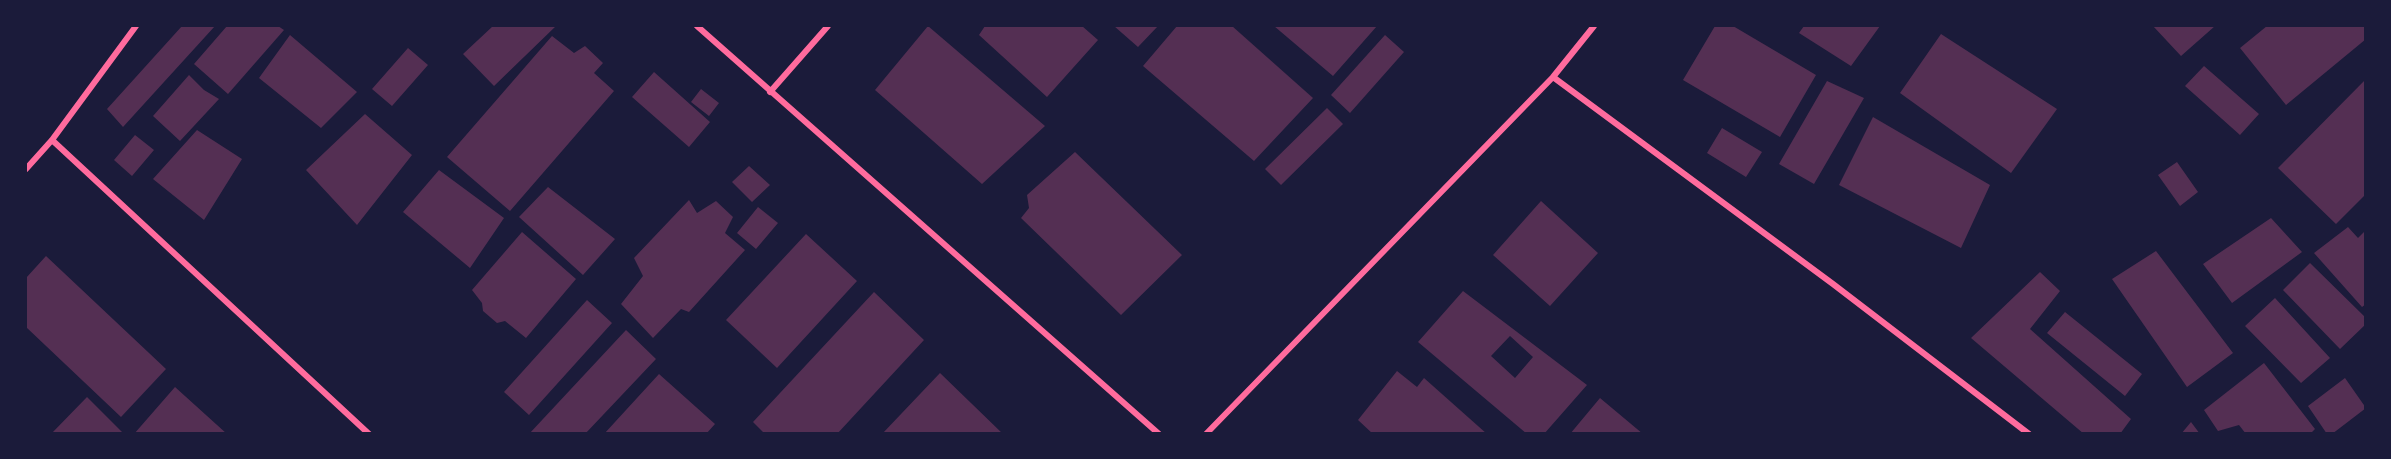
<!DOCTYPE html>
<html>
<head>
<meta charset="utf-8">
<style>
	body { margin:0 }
	#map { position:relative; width:2391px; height:459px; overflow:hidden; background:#1b1b3a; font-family:"Nunito Sans",sans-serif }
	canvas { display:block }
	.frame { position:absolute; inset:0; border:27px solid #1b1b3a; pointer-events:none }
</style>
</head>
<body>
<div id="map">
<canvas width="2391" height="459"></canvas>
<div class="frame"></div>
</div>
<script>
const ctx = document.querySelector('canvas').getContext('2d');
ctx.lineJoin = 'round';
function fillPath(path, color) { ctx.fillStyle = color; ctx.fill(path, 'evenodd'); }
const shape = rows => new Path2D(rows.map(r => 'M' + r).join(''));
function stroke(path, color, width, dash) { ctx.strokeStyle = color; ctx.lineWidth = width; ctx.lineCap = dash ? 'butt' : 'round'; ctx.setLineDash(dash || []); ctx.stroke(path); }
fillPath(shape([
	[182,26,215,26,123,127,107,109],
	[227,26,278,26,284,30,228,94,194,64],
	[493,26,556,26,494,86,463,54],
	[928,26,1045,126,982,184,875,90],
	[985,26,1082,26,1098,40,1047,97,979,35],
	[1114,26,1158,26,1138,47],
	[1177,26,1232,26,1313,98,1254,161,1143,66],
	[1274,26,1377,26,1333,76],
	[1715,26,1733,26,1816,75,1780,137,1683,80],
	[1804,26,1880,26,1851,66,1799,33],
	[2153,26,2215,26,2181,56],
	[2267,26,2366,26,2366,39,2286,105,2240,48],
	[1941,34,2057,109,2011,173,1900,93],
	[290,35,357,92,321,128,259,78],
	[1385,35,1404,52,1350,113,1331,95],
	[552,36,574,53,585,46,603,63,594,73,614,91,510,211,447,157],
	[408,48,428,65,392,106,372,89],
	[2204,66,2259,114,2240,135,2185,86],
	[654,72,710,122,689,147,632,97],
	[189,75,204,90,219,99,180,141,153,116],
	[2366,79,2366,194,2336,224,2278,168],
	[1827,81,1864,98,1814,184,1779,164],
	[701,89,719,103,709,116,691,102],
	[1327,108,1343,124,1281,185,1265,169],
	[365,114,412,155,357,225,306,170],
	[1873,117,1990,185,1961,248,1839,185],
	[1722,128,1762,152,1746,177,1707,153],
	[197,130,242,159,204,220,153,179],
	[135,135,154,150,132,176,114,160],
	[1075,152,1182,255,1121,315,1021,218,1029,208,1027,195],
	[2177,162,2198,192,2180,206,2158,175],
	[749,166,770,185,752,202,732,182],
	[439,170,504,218,470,268,403,212],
	[548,187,615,239,583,275,519,217],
	[689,200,697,213,716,201,733,217,725,233,745,250,689,312,681,309,653,338,621,304,643,276,634,258],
	[1541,201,1598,253,1550,306,1493,255],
	[758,207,778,223,756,249,737,233],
	[2271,218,2302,252,2232,303,2203,264],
	[2348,227,2358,238,2366,230,2366,304,2362,307,2314,253],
	[522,232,576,279,526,338,505,321,497,323,483,311,482,303,472,290],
	[806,234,857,281,777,368,726,320],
	[2156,251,2233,353,2187,387,2112,279],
	[46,256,166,369,121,417,26,327,26,278],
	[2310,263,2366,318,2366,324,2340,349,2283,290],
	[2040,272,2060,291,2030,329,2131,419,2120,434,2084,434,1971,338],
	[1463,291,1587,385,1544,434,1527,434,1418,342],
	[1510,336,1533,357,1515,378,1491,356],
	[874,292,924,340,837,434,765,434,753,422],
	[2275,298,2330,358,2301,383,2245,326],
	[587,300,612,323,529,415,504,392],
	[2065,312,2142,374,2125,396,2047,333],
	[626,330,656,359,585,434,529,434],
	[2264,363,2315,429,2310,434,2246,434,2239,425,2218,431,2204,410],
	[1397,371,1417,387,1424,378,1487,434,1373,434,1358,420],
	[940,373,1003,434,882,434],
	[659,374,715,424,706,434,604,434],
	[2345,378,2366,408,2332,434,2327,434,2308,406],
	[175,387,227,434,134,434],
	[87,397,124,434,51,434],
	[1600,398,1643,434,1570,434],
	[2191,422,2200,434,2181,434]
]), '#542f53');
stroke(shape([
	[697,26,1159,434],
	[1553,77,1594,26],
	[770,92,828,26],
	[52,140,369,434],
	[26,169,52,140,136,26],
	[1206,434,1553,77,1833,284,2029,434]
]), '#ff6b9d', 6);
</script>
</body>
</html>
